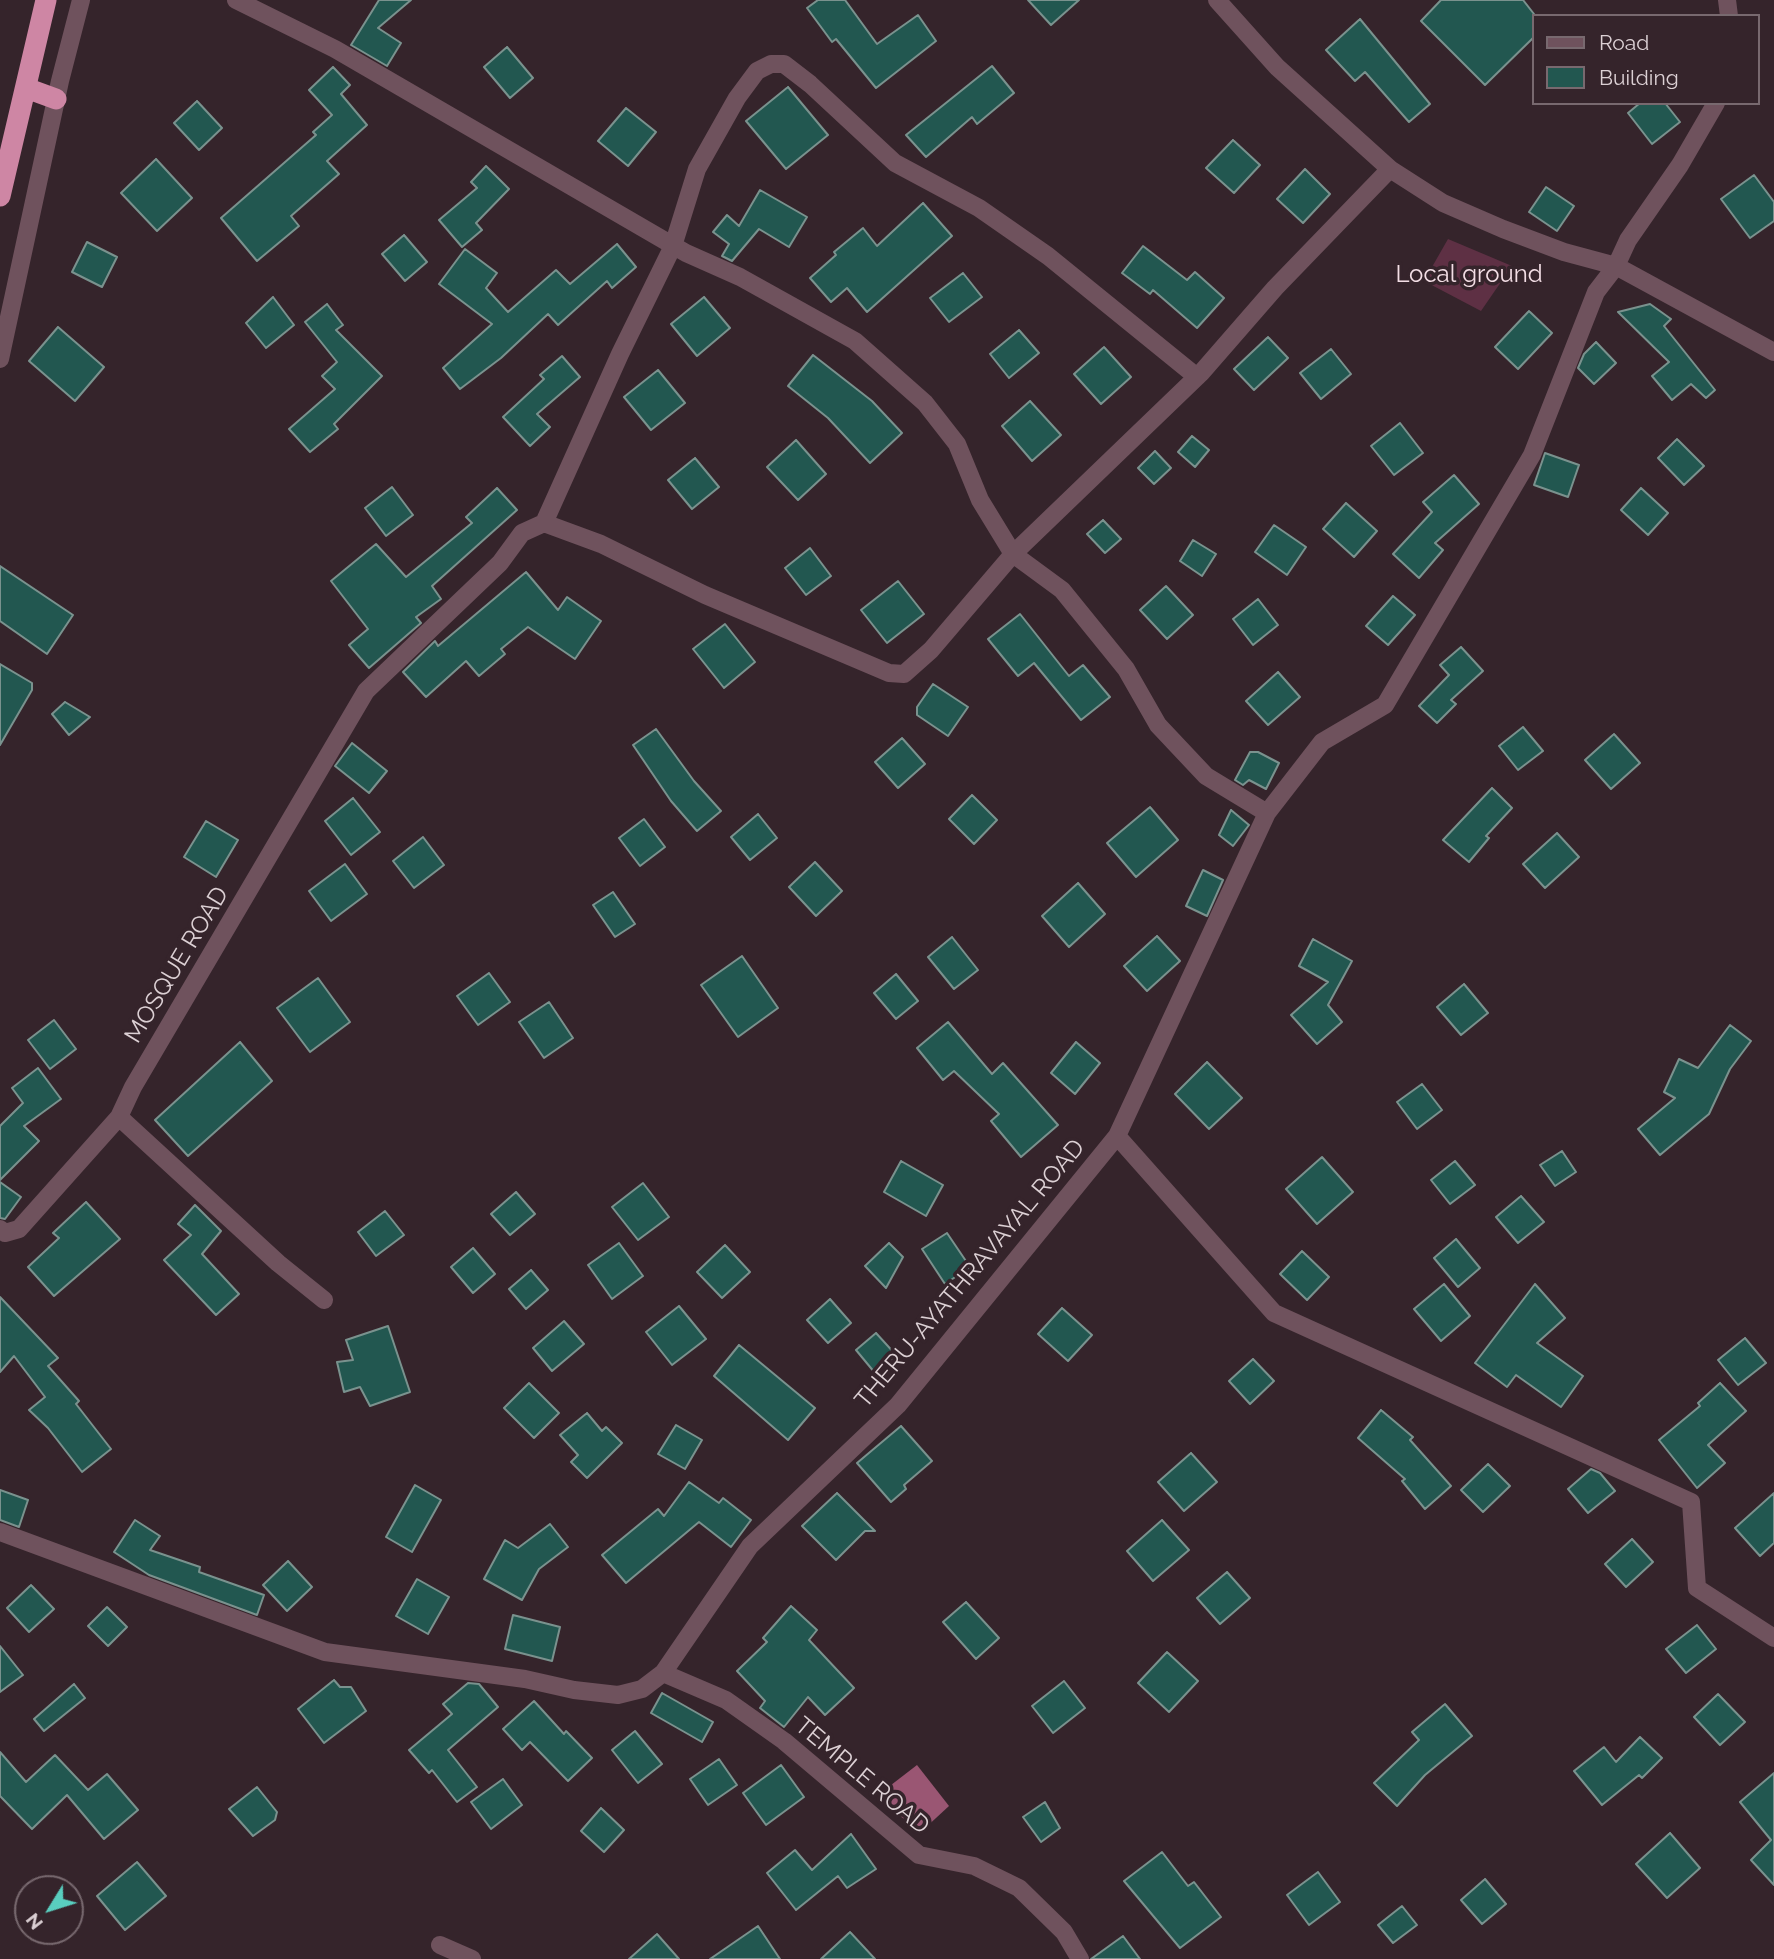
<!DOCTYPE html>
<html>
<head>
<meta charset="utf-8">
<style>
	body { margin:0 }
	#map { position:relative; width:1774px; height:1959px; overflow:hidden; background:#35242b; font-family:Raleway,sans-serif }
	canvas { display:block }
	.legend { position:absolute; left:1532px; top:14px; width:228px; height:91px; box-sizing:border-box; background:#35242b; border:2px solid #78696f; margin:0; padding:9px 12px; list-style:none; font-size:21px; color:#dcd0d4 }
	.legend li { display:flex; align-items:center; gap:14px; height:35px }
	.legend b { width:35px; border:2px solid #78696f }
	.north { position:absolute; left:14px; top:1875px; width:70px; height:70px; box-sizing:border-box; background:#35242b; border:2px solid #78696f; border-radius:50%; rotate:232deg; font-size:19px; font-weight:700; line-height:28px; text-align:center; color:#dcd0d4 }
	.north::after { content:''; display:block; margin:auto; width:24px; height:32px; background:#59cebf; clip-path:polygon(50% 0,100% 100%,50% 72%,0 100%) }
</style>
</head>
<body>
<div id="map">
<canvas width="1774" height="1959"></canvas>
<ul class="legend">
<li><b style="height:9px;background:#6f525d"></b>Road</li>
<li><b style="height:19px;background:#225750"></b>Building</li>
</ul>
<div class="north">N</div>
</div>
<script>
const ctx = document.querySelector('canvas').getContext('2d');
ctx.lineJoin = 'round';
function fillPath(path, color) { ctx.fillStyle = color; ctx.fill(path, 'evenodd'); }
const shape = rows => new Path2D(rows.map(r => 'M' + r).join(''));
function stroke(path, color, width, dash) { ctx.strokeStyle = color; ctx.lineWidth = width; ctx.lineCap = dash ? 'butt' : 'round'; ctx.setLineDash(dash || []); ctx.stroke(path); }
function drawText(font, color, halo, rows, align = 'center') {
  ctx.font = font + ' Raleway,sans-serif'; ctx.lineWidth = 7; ctx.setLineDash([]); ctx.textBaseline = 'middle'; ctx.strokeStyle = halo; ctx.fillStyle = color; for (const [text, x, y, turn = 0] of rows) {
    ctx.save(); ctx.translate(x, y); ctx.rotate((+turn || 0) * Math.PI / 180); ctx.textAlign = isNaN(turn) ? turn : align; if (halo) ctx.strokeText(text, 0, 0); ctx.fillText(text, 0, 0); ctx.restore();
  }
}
fillPath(shape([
	[1448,239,1512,266,1481,311,1424,281]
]), '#5e3044');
fillPath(shape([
	[917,1765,949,1806,923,1830,898,1815,882,1792]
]), '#9a5673');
const building = shape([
	[379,0,411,0,378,28,401,43,387,66,351,45,379,0],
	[818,0,845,0,877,44,918,15,936,41,876,88,836,39,832,42,807,8,818,0],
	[1028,0,1079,0,1051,25,1028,0],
	[1441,0,1523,0,1534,14,1534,37,1485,85,1421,21,1441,0],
	[1360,19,1430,104,1409,122,1365,72,1355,81,1326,50,1360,19],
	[507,47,533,78,510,98,484,67,507,47],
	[992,66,1014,93,977,124,972,117,926,157,906,135,992,66],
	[333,67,350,85,341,94,367,125,327,161,339,174,291,216,299,226,257,261,221,218,316,135,313,132,332,115,309,90,333,67],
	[788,87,828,135,786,169,746,121,788,87],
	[197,101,222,128,199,150,174,123,197,101],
	[1640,103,1665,103,1680,122,1652,144,1628,113,1640,103],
	[626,108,656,132,628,166,598,141,626,108],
	[1233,140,1260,165,1234,193,1206,168,1233,140],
	[156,159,192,198,157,231,121,193,156,159],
	[486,166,509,189,476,223,482,230,462,247,439,220,477,188,471,182,486,166],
	[1305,169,1330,194,1303,223,1277,199,1305,169],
	[1754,175,1774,202,1774,221,1750,238,1721,199,1754,175],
	[1546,187,1574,206,1557,231,1529,212,1546,187],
	[760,190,807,217,789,247,759,229,732,261,722,256,729,244,713,232,727,215,739,226,760,190],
	[923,203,952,236,867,312,847,288,831,302,810,278,836,255,834,252,863,228,877,246,923,203],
	[404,235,427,262,405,281,382,254,404,235],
	[87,242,117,257,102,287,72,272,87,242],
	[617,244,636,267,612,288,607,281,558,325,548,314,501,358,460,389,443,368,492,324,439,284,465,249,497,273,486,288,508,312,556,270,570,284,617,244],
	[1143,246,1187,280,1195,272,1224,298,1197,328,1153,290,1150,294,1122,273,1143,246],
	[963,273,982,297,949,322,930,298,963,273],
	[273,297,294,325,266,348,246,323,273,297],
	[704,297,730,328,697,356,671,324,704,297],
	[327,304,343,325,336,330,382,376,334,424,338,429,310,452,289,429,335,389,322,376,337,362,305,322,327,304],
	[1650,304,1671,319,1664,326,1715,390,1706,398,1691,384,1672,400,1652,376,1669,362,1618,312,1650,304],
	[1529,311,1552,333,1518,369,1495,347,1529,311],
	[58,327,104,367,75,401,29,361,58,327],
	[1019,330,1039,353,1009,378,990,354,1019,330],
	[1268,337,1288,358,1254,390,1234,369,1268,337],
	[1596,342,1616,363,1594,384,1578,368,1584,354,1596,342],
	[1104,347,1131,377,1101,404,1074,374,1104,347],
	[1331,349,1351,374,1321,399,1300,373,1331,349],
	[813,355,872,401,902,433,870,463,828,418,788,386,813,355],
	[562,356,580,377,537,414,550,427,530,446,503,417,544,379,540,375,562,356],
	[658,370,685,403,651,430,624,397,658,370],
	[1030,401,1061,435,1032,461,1002,426,1030,401],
	[1400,423,1423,453,1394,475,1371,446,1400,423],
	[1192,436,1209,450,1195,467,1178,452,1192,436],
	[1677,439,1704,466,1684,485,1658,458,1677,439],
	[796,440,826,474,798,500,767,467,796,440],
	[1155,451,1171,468,1154,484,1138,468,1155,451],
	[1545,453,1579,465,1568,497,1534,485,1545,453],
	[695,458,719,487,692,509,668,480,695,458],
	[1454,475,1479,504,1435,543,1443,550,1419,578,1393,554,1432,512,1423,502,1454,475],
	[392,487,413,515,386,536,365,508,392,487],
	[497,488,517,510,432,586,441,599,416,617,421,623,369,668,349,645,368,629,331,581,376,544,406,577,472,523,466,517,497,488],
	[1641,488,1668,513,1648,535,1621,510,1641,488],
	[1346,503,1377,531,1354,557,1323,529,1346,503],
	[1103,520,1121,539,1105,553,1087,534,1103,520],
	[1274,525,1306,547,1287,575,1255,552,1274,525],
	[1193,540,1216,554,1202,576,1180,561,1193,540],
	[810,548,831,576,806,595,785,568,810,548],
	[0,566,73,615,47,654,0,621,0,566],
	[526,572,558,610,567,597,601,621,575,659,528,627,501,649,505,654,479,676,466,661,426,697,403,672,435,641,438,646,526,572],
	[898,581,924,614,887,643,861,610,898,581],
	[1166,586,1193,615,1167,639,1140,610,1166,586],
	[1393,596,1415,615,1388,645,1366,626,1393,596],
	[1258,599,1278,625,1253,645,1233,619,1258,599],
	[1020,614,1069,676,1083,665,1110,697,1081,720,1034,663,1018,676,988,639,1020,614],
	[725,624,755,662,724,688,693,649,725,624],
	[1461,647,1483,671,1451,700,1456,704,1437,723,1419,706,1449,675,1440,665,1461,647],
	[0,664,32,683,32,690,0,745,0,664],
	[1278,672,1300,697,1268,725,1246,701,1278,672],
	[933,684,968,707,948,736,917,715,917,707,933,684],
	[65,702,90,717,69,735,52,714,65,702],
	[1523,727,1543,751,1518,770,1499,746,1523,727],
	[656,729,694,781,721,811,697,831,671,801,633,745,656,729],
	[1614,734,1640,763,1611,789,1585,760,1614,734],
	[902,738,925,764,898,788,875,762,902,738],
	[352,743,387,771,369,793,335,766,352,743],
	[1250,752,1258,752,1279,763,1266,789,1249,780,1243,785,1235,780,1250,752],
	[1492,788,1512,808,1486,836,1489,838,1469,862,1443,840,1492,788],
	[972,795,997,820,974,844,949,819,972,795],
	[353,798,380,832,351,855,325,821,353,798],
	[1150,807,1178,840,1136,877,1107,843,1150,807],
	[1231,810,1249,825,1233,846,1219,835,1231,810],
	[758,814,777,838,750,860,731,837,758,814],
	[644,819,665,847,640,866,619,838,644,819],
	[206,821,238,840,216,877,184,857,206,821],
	[1557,833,1579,857,1545,888,1523,864,1557,833],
	[423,837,444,865,414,888,393,861,423,837],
	[815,862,842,891,816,916,789,887,815,862],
	[345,864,367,894,331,921,309,891,345,864],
	[1203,870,1223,880,1207,916,1186,906,1203,870],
	[1078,883,1105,914,1069,947,1042,916,1078,883],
	[613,892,635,924,615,937,593,905,613,892],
	[1157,936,1180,961,1147,991,1124,966,1157,936],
	[952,937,978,970,954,989,928,957,952,937],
	[1313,939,1352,961,1328,1005,1342,1022,1317,1044,1291,1015,1328,982,1299,966,1313,939],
	[742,956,778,1008,738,1037,701,985,742,956],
	[489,973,510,1002,478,1025,457,996,489,973],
	[896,974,918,1001,896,1019,874,993,896,974],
	[318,978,350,1022,310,1052,277,1008,318,978],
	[1464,984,1488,1013,1461,1035,1437,1007,1464,984],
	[549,1002,573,1038,544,1058,519,1022,549,1002],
	[54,1020,76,1049,50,1069,28,1040,54,1020],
	[948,1022,992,1074,1003,1063,1058,1125,1021,1157,991,1121,999,1114,954,1071,943,1080,917,1048,948,1022],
	[1730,1025,1751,1041,1730,1069,1709,1114,1660,1155,1638,1129,1675,1098,1664,1092,1679,1059,1698,1068,1730,1025],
	[240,1042,272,1081,188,1156,155,1120,240,1042],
	[1076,1042,1100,1063,1075,1094,1051,1073,1076,1042],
	[1207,1062,1242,1098,1209,1129,1175,1094,1207,1062],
	[38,1068,61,1099,24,1126,39,1141,0,1180,0,1126,23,1103,12,1088,38,1068],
	[1422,1084,1442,1110,1417,1129,1397,1102,1422,1084],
	[1562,1151,1576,1172,1555,1186,1540,1165,1562,1151],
	[1322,1157,1353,1192,1317,1224,1286,1189,1322,1157],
	[901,1161,943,1185,926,1216,884,1192,901,1161],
	[1455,1161,1475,1185,1450,1204,1431,1180,1455,1161],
	[0,1182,21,1197,5,1219,0,1218,0,1182],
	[643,1183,669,1217,638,1240,612,1207,643,1183],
	[516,1192,535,1214,510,1235,491,1214,516,1192],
	[1521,1196,1544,1222,1518,1243,1496,1217,1521,1196],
	[86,1202,120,1239,54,1296,28,1267,59,1238,53,1233,86,1202],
	[195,1205,221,1231,202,1254,239,1294,216,1315,164,1260,191,1235,178,1224,195,1205],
	[385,1211,404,1235,376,1256,358,1232,385,1211],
	[947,1233,970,1267,945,1284,922,1249,947,1233],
	[1456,1239,1480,1268,1458,1287,1434,1258,1456,1239],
	[619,1243,643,1276,612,1299,588,1265,619,1243],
	[889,1243,903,1257,886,1288,865,1266,889,1243],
	[725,1245,750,1272,722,1298,697,1272,725,1245],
	[473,1248,495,1274,473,1293,451,1267,473,1248],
	[1302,1251,1329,1277,1307,1300,1280,1274,1302,1251],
	[531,1270,548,1290,526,1309,509,1289,531,1270],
	[1444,1284,1470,1316,1441,1341,1414,1309,1444,1284],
	[1535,1284,1565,1318,1537,1343,1583,1376,1561,1407,1516,1375,1507,1387,1475,1363,1535,1284],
	[0,1297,58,1358,48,1366,79,1401,76,1404,111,1449,82,1472,48,1428,29,1410,45,1397,14,1356,0,1372,0,1297],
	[830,1299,851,1323,828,1343,807,1320,830,1299],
	[679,1306,706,1339,672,1365,646,1332,679,1306],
	[1062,1308,1092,1335,1068,1361,1038,1334,1062,1308],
	[564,1321,584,1344,552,1371,533,1348,564,1321],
	[388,1326,410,1392,370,1406,360,1387,344,1392,337,1362,353,1360,346,1340,388,1326],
	[876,1333,896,1355,875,1373,856,1350,876,1333],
	[1745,1338,1766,1363,1738,1385,1718,1360,1745,1338],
	[739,1345,815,1408,788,1440,714,1376,739,1345],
	[1253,1359,1274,1381,1250,1404,1229,1381,1253,1359],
	[529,1383,559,1413,534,1438,504,1408,529,1383],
	[1720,1383,1746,1411,1708,1445,1725,1463,1697,1488,1659,1440,1700,1406,1698,1403,1720,1383],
	[1381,1410,1413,1437,1410,1440,1451,1486,1425,1509,1402,1481,1405,1479,1358,1438,1381,1410],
	[587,1413,602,1431,606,1427,622,1443,587,1478,571,1462,578,1455,560,1435,587,1413],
	[676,1425,702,1440,685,1469,658,1454,676,1425],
	[901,1426,932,1461,904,1485,906,1489,891,1502,857,1463,901,1426],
	[1191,1453,1217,1482,1184,1511,1158,1482,1191,1453],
	[1488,1464,1510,1486,1483,1512,1461,1490,1488,1464],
	[1591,1469,1600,1473,1615,1491,1588,1513,1568,1489,1591,1469],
	[689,1482,719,1503,723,1498,751,1520,731,1547,699,1522,626,1583,602,1555,658,1509,664,1516,689,1482],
	[415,1485,441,1500,412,1552,386,1537,415,1485],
	[0,1490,28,1500,19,1527,0,1520,0,1490],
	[837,1493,875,1531,865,1531,836,1560,802,1526,837,1493],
	[1774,1493,1774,1543,1760,1556,1735,1528,1774,1493],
	[135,1520,160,1536,150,1550,200,1567,199,1572,264,1595,257,1615,149,1575,114,1552,135,1520],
	[1162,1520,1189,1550,1153,1581,1127,1551,1162,1520],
	[550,1524,568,1547,539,1569,522,1600,484,1579,505,1540,518,1548,550,1524],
	[1632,1539,1653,1562,1626,1587,1605,1564,1632,1539],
	[288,1561,312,1587,287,1611,263,1585,288,1561],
	[1227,1572,1250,1598,1220,1624,1197,1598,1227,1572],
	[417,1579,449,1597,428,1634,396,1616,417,1579],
	[31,1585,54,1609,29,1632,7,1608,31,1585],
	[966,1602,999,1638,976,1659,943,1622,966,1602],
	[791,1606,817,1630,809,1640,854,1688,825,1715,808,1697,784,1727,760,1708,765,1701,737,1671,767,1642,763,1638,791,1606],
	[107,1607,127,1627,108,1646,88,1626,107,1607],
	[513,1615,560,1627,552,1661,505,1649,513,1615],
	[1697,1625,1716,1649,1686,1673,1666,1649,1697,1625],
	[0,1646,23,1675,0,1692,0,1646],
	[1167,1652,1198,1681,1169,1712,1138,1683,1167,1652],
	[334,1680,340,1687,351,1687,366,1711,324,1743,298,1709,334,1680],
	[1064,1681,1085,1708,1053,1733,1032,1706,1064,1681],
	[468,1683,479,1684,498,1707,448,1750,477,1787,457,1802,432,1770,429,1773,409,1750,452,1714,443,1704,468,1683],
	[74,1684,85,1698,44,1731,34,1719,74,1684],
	[662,1693,713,1722,702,1742,651,1713,662,1693],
	[1718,1694,1745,1722,1720,1745,1694,1717,1718,1694],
	[534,1701,564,1734,566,1731,592,1758,568,1781,530,1742,522,1750,503,1729,534,1701],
	[1445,1704,1472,1736,1425,1775,1397,1806,1374,1783,1419,1740,1412,1732,1445,1704],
	[635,1731,662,1764,638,1783,612,1750,635,1731],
	[1640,1737,1662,1758,1642,1778,1639,1775,1602,1805,1574,1771,1604,1747,1616,1762,1640,1737],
	[0,1752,26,1782,55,1755,88,1790,107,1774,138,1810,104,1839,67,1795,32,1829,0,1796,0,1752],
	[719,1759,737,1785,708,1805,690,1779,719,1759],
	[781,1765,804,1797,766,1825,743,1793,781,1765],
	[1774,1773,1774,1885,1751,1860,1771,1840,1740,1802,1774,1773],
	[503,1779,522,1805,491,1829,471,1802,503,1779],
	[257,1787,277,1812,275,1820,253,1836,229,1809,257,1787],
	[1045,1802,1060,1828,1041,1842,1023,1817,1045,1802],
	[601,1808,624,1830,604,1852,581,1831,601,1808],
	[1670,1833,1700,1868,1667,1898,1636,1864,1670,1833],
	[851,1834,876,1869,847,1888,838,1876,796,1910,767,1873,795,1850,812,1870,851,1834],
	[1162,1852,1188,1886,1194,1882,1221,1917,1180,1948,1124,1881,1162,1852],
	[137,1862,166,1896,125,1930,97,1896,137,1862],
	[1318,1872,1340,1902,1309,1925,1287,1895,1318,1872],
	[1485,1879,1506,1904,1482,1924,1461,1900,1485,1879],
	[1402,1906,1417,1925,1393,1943,1378,1925,1402,1906],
	[758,1926,780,1959,710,1959,758,1926],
	[850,1932,875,1959,821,1959,850,1932],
	[657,1934,679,1959,629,1959,657,1934],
	[1123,1936,1140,1959,1091,1959,1123,1936]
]);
fillPath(building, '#225750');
stroke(building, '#7a928e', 2);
stroke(shape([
	[236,0,335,49,686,253,740,277,855,341,925,403,957,444,980,500,1013,554,1062,590,1126,669,1158,725,1206,776,1267,813],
	[1217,0,1277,67,1390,169,1443,203,1503,229,1564,252,1616,266,1628,240,1680,165,1716,103],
	[1727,0,1729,16],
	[0,359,60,81,81,0],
	[544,523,620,354,673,246,697,169,737,98,757,71,771,64,784,64,810,84,895,163,979,208,1048,256,1197,377],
	[119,1117,278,1263,324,1300],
	[1117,1136,1267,813,1322,742,1385,705,1532,455,1596,292,1616,266,1774,352],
	[0,1229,5,1233,19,1229,119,1117,133,1087,366,691,500,563,522,533,544,523,601,544,705,595,889,673,904,674,931,650,1013,554,1201,373,1275,288,1390,169],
	[0,1532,325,1652,525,1679,574,1690,618,1695,642,1689,663,1673,750,1546,898,1405,1117,1136,1274,1313,1691,1502,1697,1588,1774,1638],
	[663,1673,726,1700,784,1741,919,1855,974,1866,1019,1888,1064,1932,1080,1959],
	[440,1945,472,1959]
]), '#6f525d', 18);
stroke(shape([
	[26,88,56,99],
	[0,196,46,0]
]), '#ce86a4', 21);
drawText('24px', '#f3dee5', '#35242b', [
	["Local ground",1469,275]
]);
drawText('24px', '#dcd0d4', '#35242b', [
	["MOSQUE ROAD",177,965,-59],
	["THERU-AYATHRAVAYAL ROAD",970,1274,-50],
	["TEMPLE ROAD",862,1776,40]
]);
</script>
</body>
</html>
